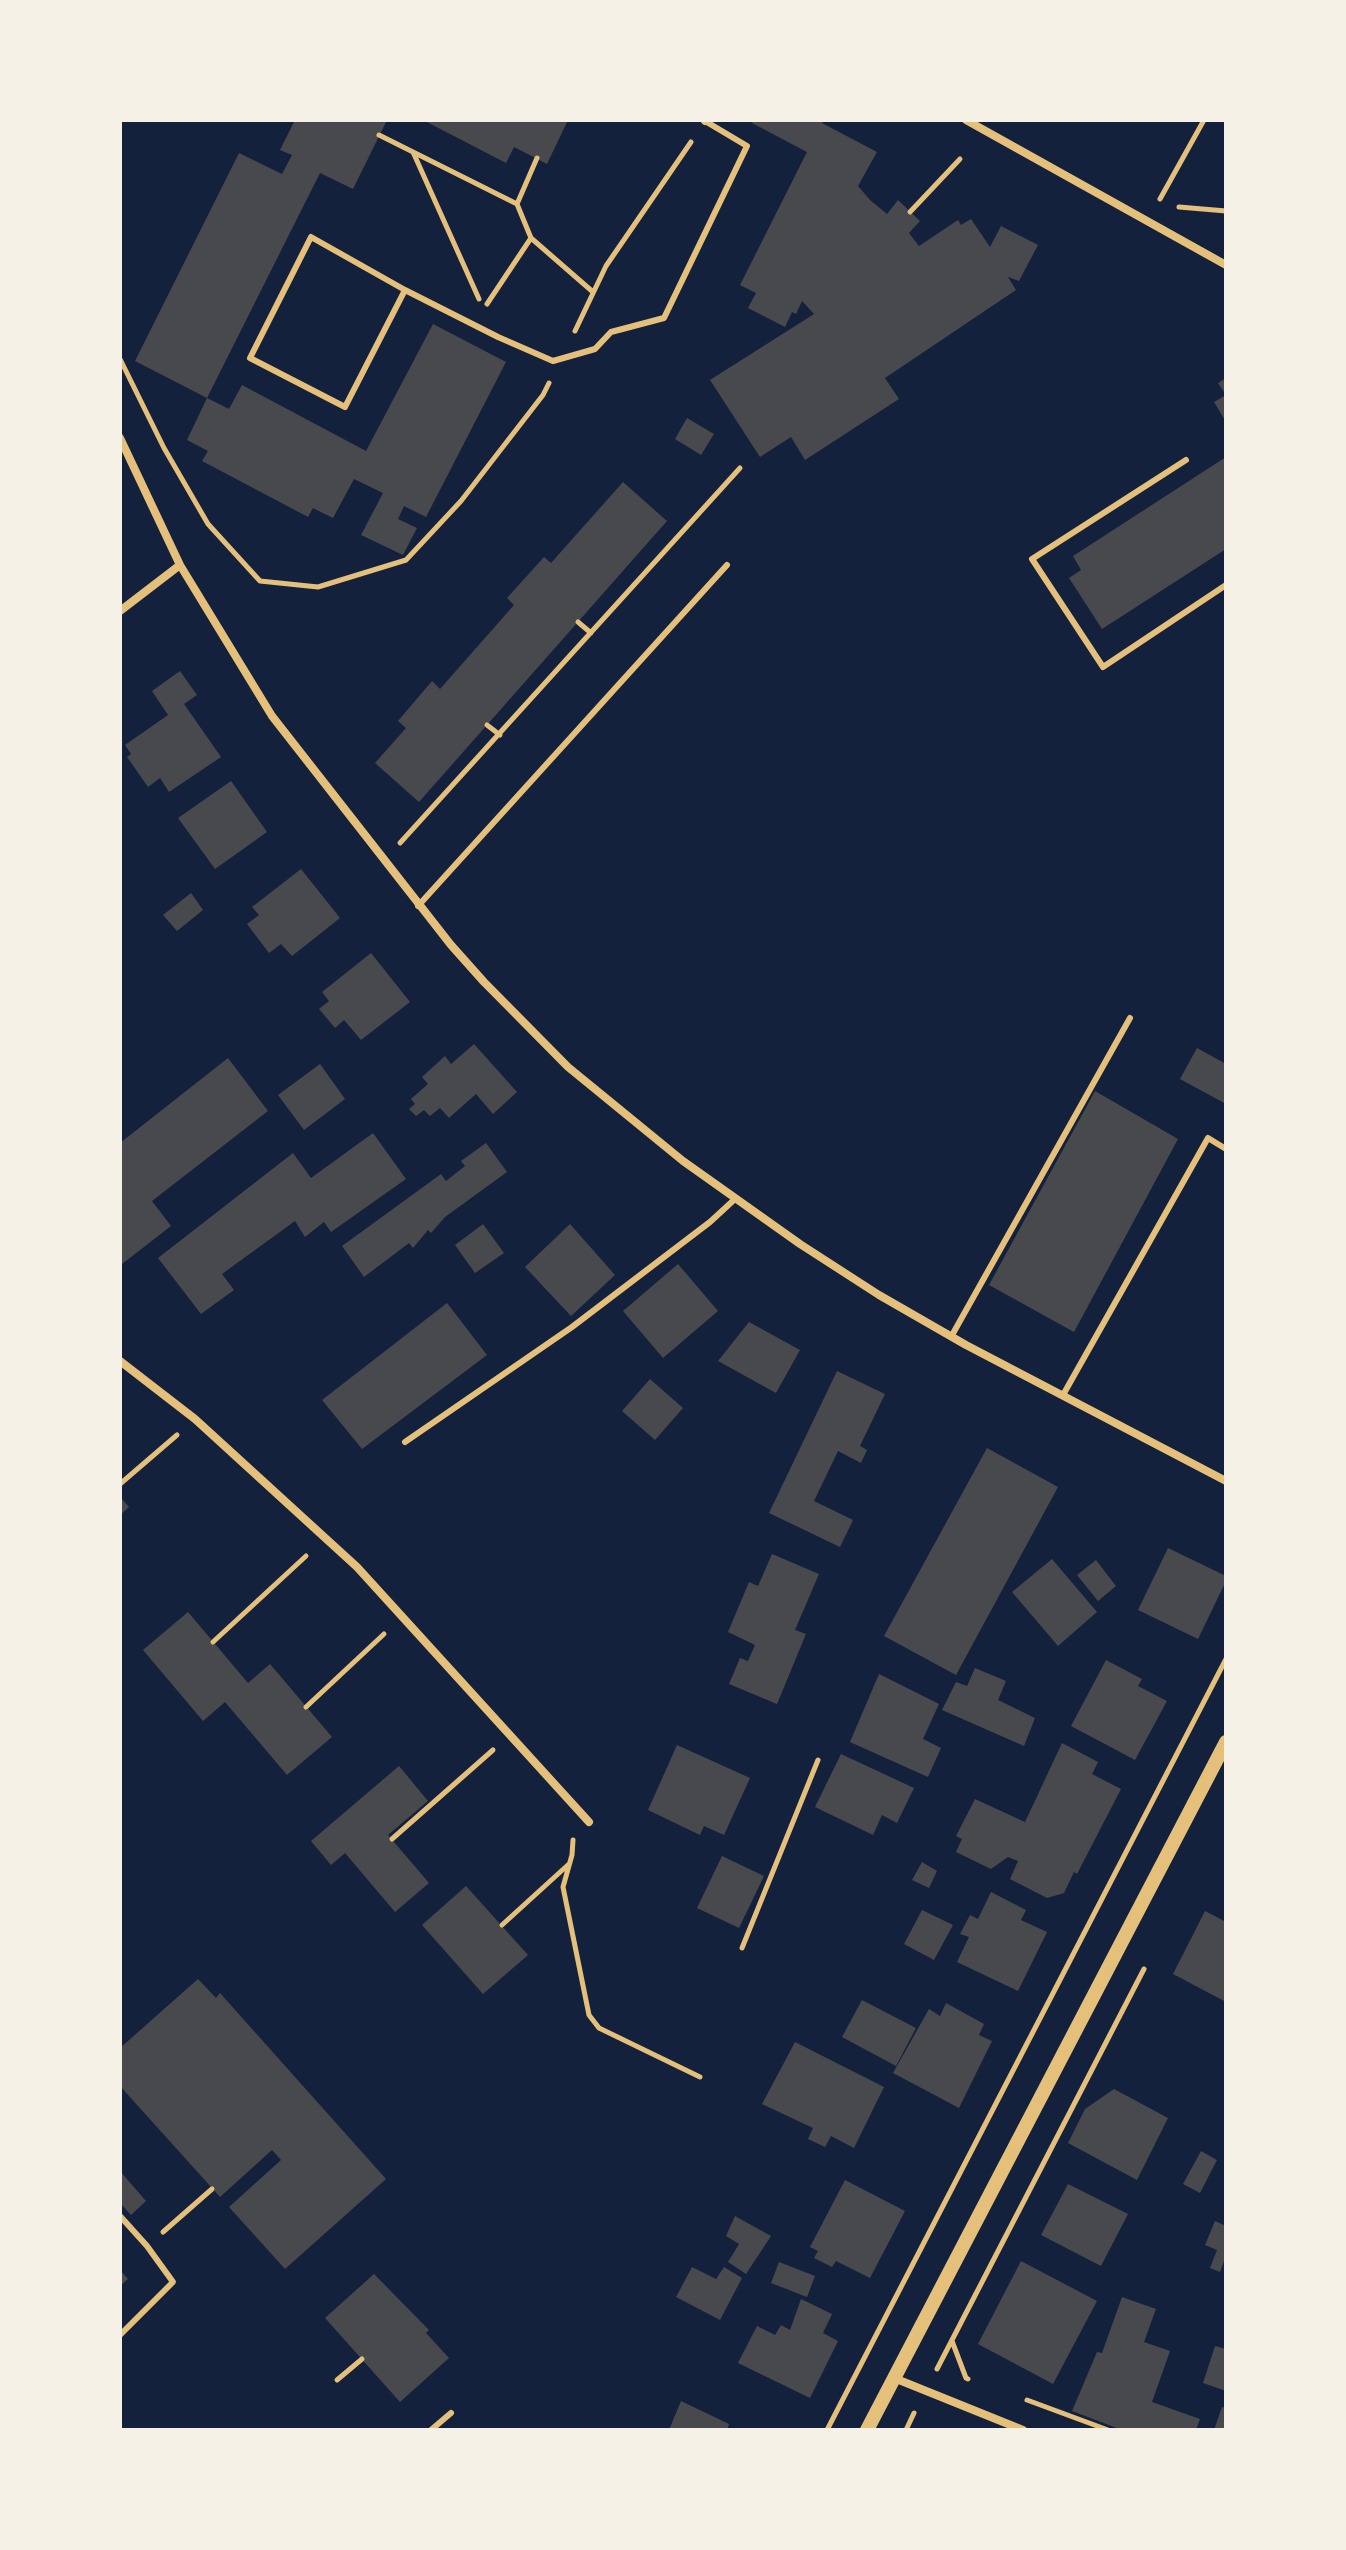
<!DOCTYPE html>
<html>
<head>
<meta charset="utf-8">
<style>
	body { margin:0 }
	#map { position:relative; width:1346px; height:2550px; overflow:hidden; background:#14213d; font-family:"PT Sans Narrow",sans-serif }
	canvas { display:block }
	.frame { position:absolute; inset:0; border:122px solid #f6f1e7; pointer-events:none }
</style>
</head>
<body>
<div id="map">
<canvas width="1346" height="2550"></canvas>
<div class="frame"></div>
</div>
<script>
const ctx = document.querySelector('canvas').getContext('2d');
ctx.lineJoin = 'round';
function fillPath(path, color) { ctx.fillStyle = color; ctx.fill(path, 'evenodd'); }
const shape = rows => new Path2D(rows.map(r => 'M' + r).join(''));
function stroke(path, color, width, dash) { ctx.strokeStyle = color; ctx.lineWidth = width; ctx.lineCap = dash ? 'butt' : 'round'; ctx.setLineDash(dash || []); ctx.stroke(path); }
fillPath(shape([
	[295,120,387,120,353,189,320,173,207,398,135,361,239,153,282,174,292,155,280,150],
	[423,120,568,120,547,164,514,147,506,163],
	[753,120,823,120,822,123,877,152,858,186,870,200,887,214,898,200,920,221,909,233,919,246,958,220,961,225,971,219,990,247,1001,226,1038,245,1019,281,1008,277,1016,290,885,378,899,399,805,460,791,437,760,457,710,380,814,314,802,301,796,314,792,312,785,327,748,308,756,293,740,285,807,152,752,123],
	[433,324,506,362,426,517,404,506,398,519,417,528,403,555,361,535,383,493,354,479,333,518,313,508,308,517,202,461,208,451,187,440,207,398,229,409,242,385,366,451],
	[1226,378,1226,422,1214,402,1226,395,1218,383],
	[687,418,714,434,701,455,675,439],
	[1226,457,1226,549,1102,629,1069,578,1081,570,1073,556],
	[623,482,667,521,419,802,375,763,406,728,398,721,432,681,440,689,514,605,507,598,544,557,551,563],
	[180,671,197,695,184,704,221,757,169,792,160,778,148,787,127,757,131,754,125,745,168,715,152,691],
	[231,781,267,832,215,869,178,818],
	[301,869,340,918,292,956,281,944,269,953,247,924,259,915,252,907],
	[191,893,203,910,177,931,163,915],
	[371,953,410,1002,361,1040,344,1020,335,1028,319,1009,329,1001,322,992],
	[474,1044,517,1092,493,1114,476,1094,449,1118,440,1108,430,1116,424,1110,416,1116,409,1109,415,1104,411,1099,428,1084,422,1077,445,1056,451,1064],
	[1197,1048,1226,1064,1226,1104,1180,1079],
	[228,1058,268,1111,152,1201,171,1226,122,1264,120,1143],
	[320,1064,345,1099,304,1130,278,1095],
	[1095,1091,1178,1139,1074,1332,989,1285],
	[373,1133,406,1179,331,1232,324,1222,305,1237,295,1221,222,1274,234,1290,201,1314,158,1258,293,1153,311,1178],
	[486,1143,507,1172,445,1217,431,1233,428,1230,413,1248,409,1243,364,1277,342,1246,441,1174,446,1181,465,1166,461,1161],
	[483,1224,504,1253,475,1273,455,1245],
	[570,1224,615,1275,571,1316,525,1267],
	[678,1264,718,1311,663,1358,623,1311],
	[447,1303,487,1355,362,1449,322,1400],
	[749,1322,800,1350,776,1393,718,1361],
	[837,1371,885,1394,860,1446,867,1450,861,1463,838,1451,814,1501,853,1520,840,1547,769,1513],
	[650,1379,683,1408,655,1440,622,1411],
	[987,1448,1058,1487,956,1675,884,1636],
	[120,1497,129,1507,120,1515],
	[1168,1548,1226,1576,1226,1581,1198,1639,1138,1610],
	[772,1554,819,1574,795,1630,806,1634,777,1704,729,1684,740,1658,748,1661,755,1645,728,1632,749,1582,758,1586],
	[1052,1559,1097,1612,1058,1646,1012,1592],
	[1096,1560,1116,1586,1098,1601,1077,1575],
	[188,1612,248,1683,270,1664,332,1737,287,1775,225,1702,203,1721,143,1650],
	[1106,1660,1142,1679,1138,1686,1167,1701,1135,1760,1071,1726],
	[975,1668,1006,1681,998,1700,1035,1718,1024,1746,942,1710,956,1682,967,1686],
	[879,1674,939,1704,923,1739,941,1748,928,1777,850,1742],
	[1062,1743,1098,1762,1092,1774,1121,1789,1077,1874,1074,1872,1064,1893,1047,1898,1010,1879,1018,1861,1008,1857,991,1869,956,1852,962,1839,956,1836,975,1799,1025,1822],
	[677,1745,750,1778,724,1835,704,1826,700,1835,648,1810],
	[841,1754,914,1788,897,1823,882,1815,873,1835,815,1807],
	[399,1766,428,1801,388,1835,429,1883,395,1912,345,1853,331,1865,311,1841],
	[722,1856,764,1876,739,1928,697,1908],
	[922,1862,937,1871,929,1888,912,1880],
	[466,1886,528,1955,483,1994,422,1925],
	[991,1892,1026,1910,1021,1920,1047,1932,1018,1991,957,1962,969,1937,960,1934,970,1915,978,1919],
	[922,1910,953,1925,934,1960,904,1944],
	[1205,1911,1226,1922,1226,2002,1173,1974],
	[198,1979,216,1998,220,1993,386,2179,285,2269,229,2207,281,2160,272,2150,220,2197,120,2086,120,2048],
	[862,2000,916,2028,896,2066,842,2037],
	[946,2003,984,2024,979,2035,992,2041,959,2108,893,2073,929,2009,940,2016],
	[795,2042,884,2087,854,2148,831,2136,825,2147,808,2139,813,2128,762,2104],
	[1114,2089,1168,2118,1137,2180,1068,2143,1085,2109],
	[1201,2151,1217,2160,1200,2193,1183,2184],
	[120,2171,146,2201,131,2215,120,2203],
	[845,2180,905,2211,870,2278,836,2261,832,2267,814,2258,818,2251,810,2247],
	[1068,2184,1128,2214,1101,2266,1041,2235],
	[735,2216,771,2236,746,2274,728,2262,739,2244,726,2236],
	[1215,2221,1226,2226,1226,2256,1220,2272,1210,2268,1217,2250,1205,2245],
	[1021,2261,1097,2301,1053,2384,978,2344],
	[779,2262,815,2276,807,2297,771,2283],
	[692,2267,716,2279,724,2267,742,2278,720,2320,676,2297],
	[120,2270,128,2279,120,2286],
	[374,2274,429,2330,426,2333,449,2358,400,2402,325,2318],
	[1122,2297,1156,2309,1144,2342,1170,2351,1152,2402,1200,2419,1196,2430,1122,2430,1072,2411,1097,2352,1102,2353],
	[801,2299,832,2314,823,2333,838,2341,810,2398,738,2363,757,2326,775,2335,781,2325,790,2330],
	[1215,2346,1226,2349,1226,2391,1203,2383],
	[681,2401,729,2424,727,2430,669,2430],
	[1222,2407,1226,2408,1226,2430,1214,2430]
]), '#48494c');
stroke(shape([
	[379,135,517,204],
	[413,152,479,299],
	[537,158,517,204,531,238,593,292],
	[1160,199,1204,120],
	[1179,207,1226,211],
	[910,212,960,159],
	[487,304,531,238],
	[575,331,606,266,691,142],
	[120,359,164,448,208,524,260,581,318,587,406,560,461,501,543,395,549,383],
	[578,622,591,633],
	[487,725,500,735],
	[400,843,740,468],
	[120,1484,177,1435],
	[213,1642,306,1556],
	[306,1707,384,1634],
	[392,1839,493,1750],
	[573,1840,572,1855,563,1887,589,2015,599,2028,700,2077],
	[502,1925,569,1864],
	[742,1948,818,1760],
	[163,2232,212,2189],
	[952,2341,966,2378,968,2379],
	[937,2369,1144,1969],
	[337,2380,362,2359],
	[1027,2400,1108,2430],
	[827,2430,1226,1659],
	[906,2430,914,2413]
]), '#e5c07b', 5);
stroke(shape([
	[405,290,311,237,250,358,345,407,405,290,498,337,553,361,595,349,611,332,664,318,747,146,705,121],
	[1186,460,1032,559,1103,667,1226,585],
	[418,906,727,565],
	[951,1337,1130,1018],
	[1063,1395,1208,1138,1226,1149],
	[405,1442,572,1327,710,1222,735,1199],
	[120,2216,147,2246,173,2282,120,2335],
	[431,2430,451,2413]
]), '#e5c07b', 6);
stroke(shape([
	[966,120,1226,265],
	[705,121,706,120],
	[120,438,180,565,272,716,451,945,484,982,568,1067,683,1161,800,1244,879,1295,966,1345,1226,1481],
	[120,611,180,565],
	[120,1361,195,1419,357,1567,589,1822],
	[894,2378,1023,2430]
]), '#e5c07b', 8);
stroke(shape([
	[867,2430,1226,1742]
]), '#e5c07b', 14);
</script>
</body>
</html>
